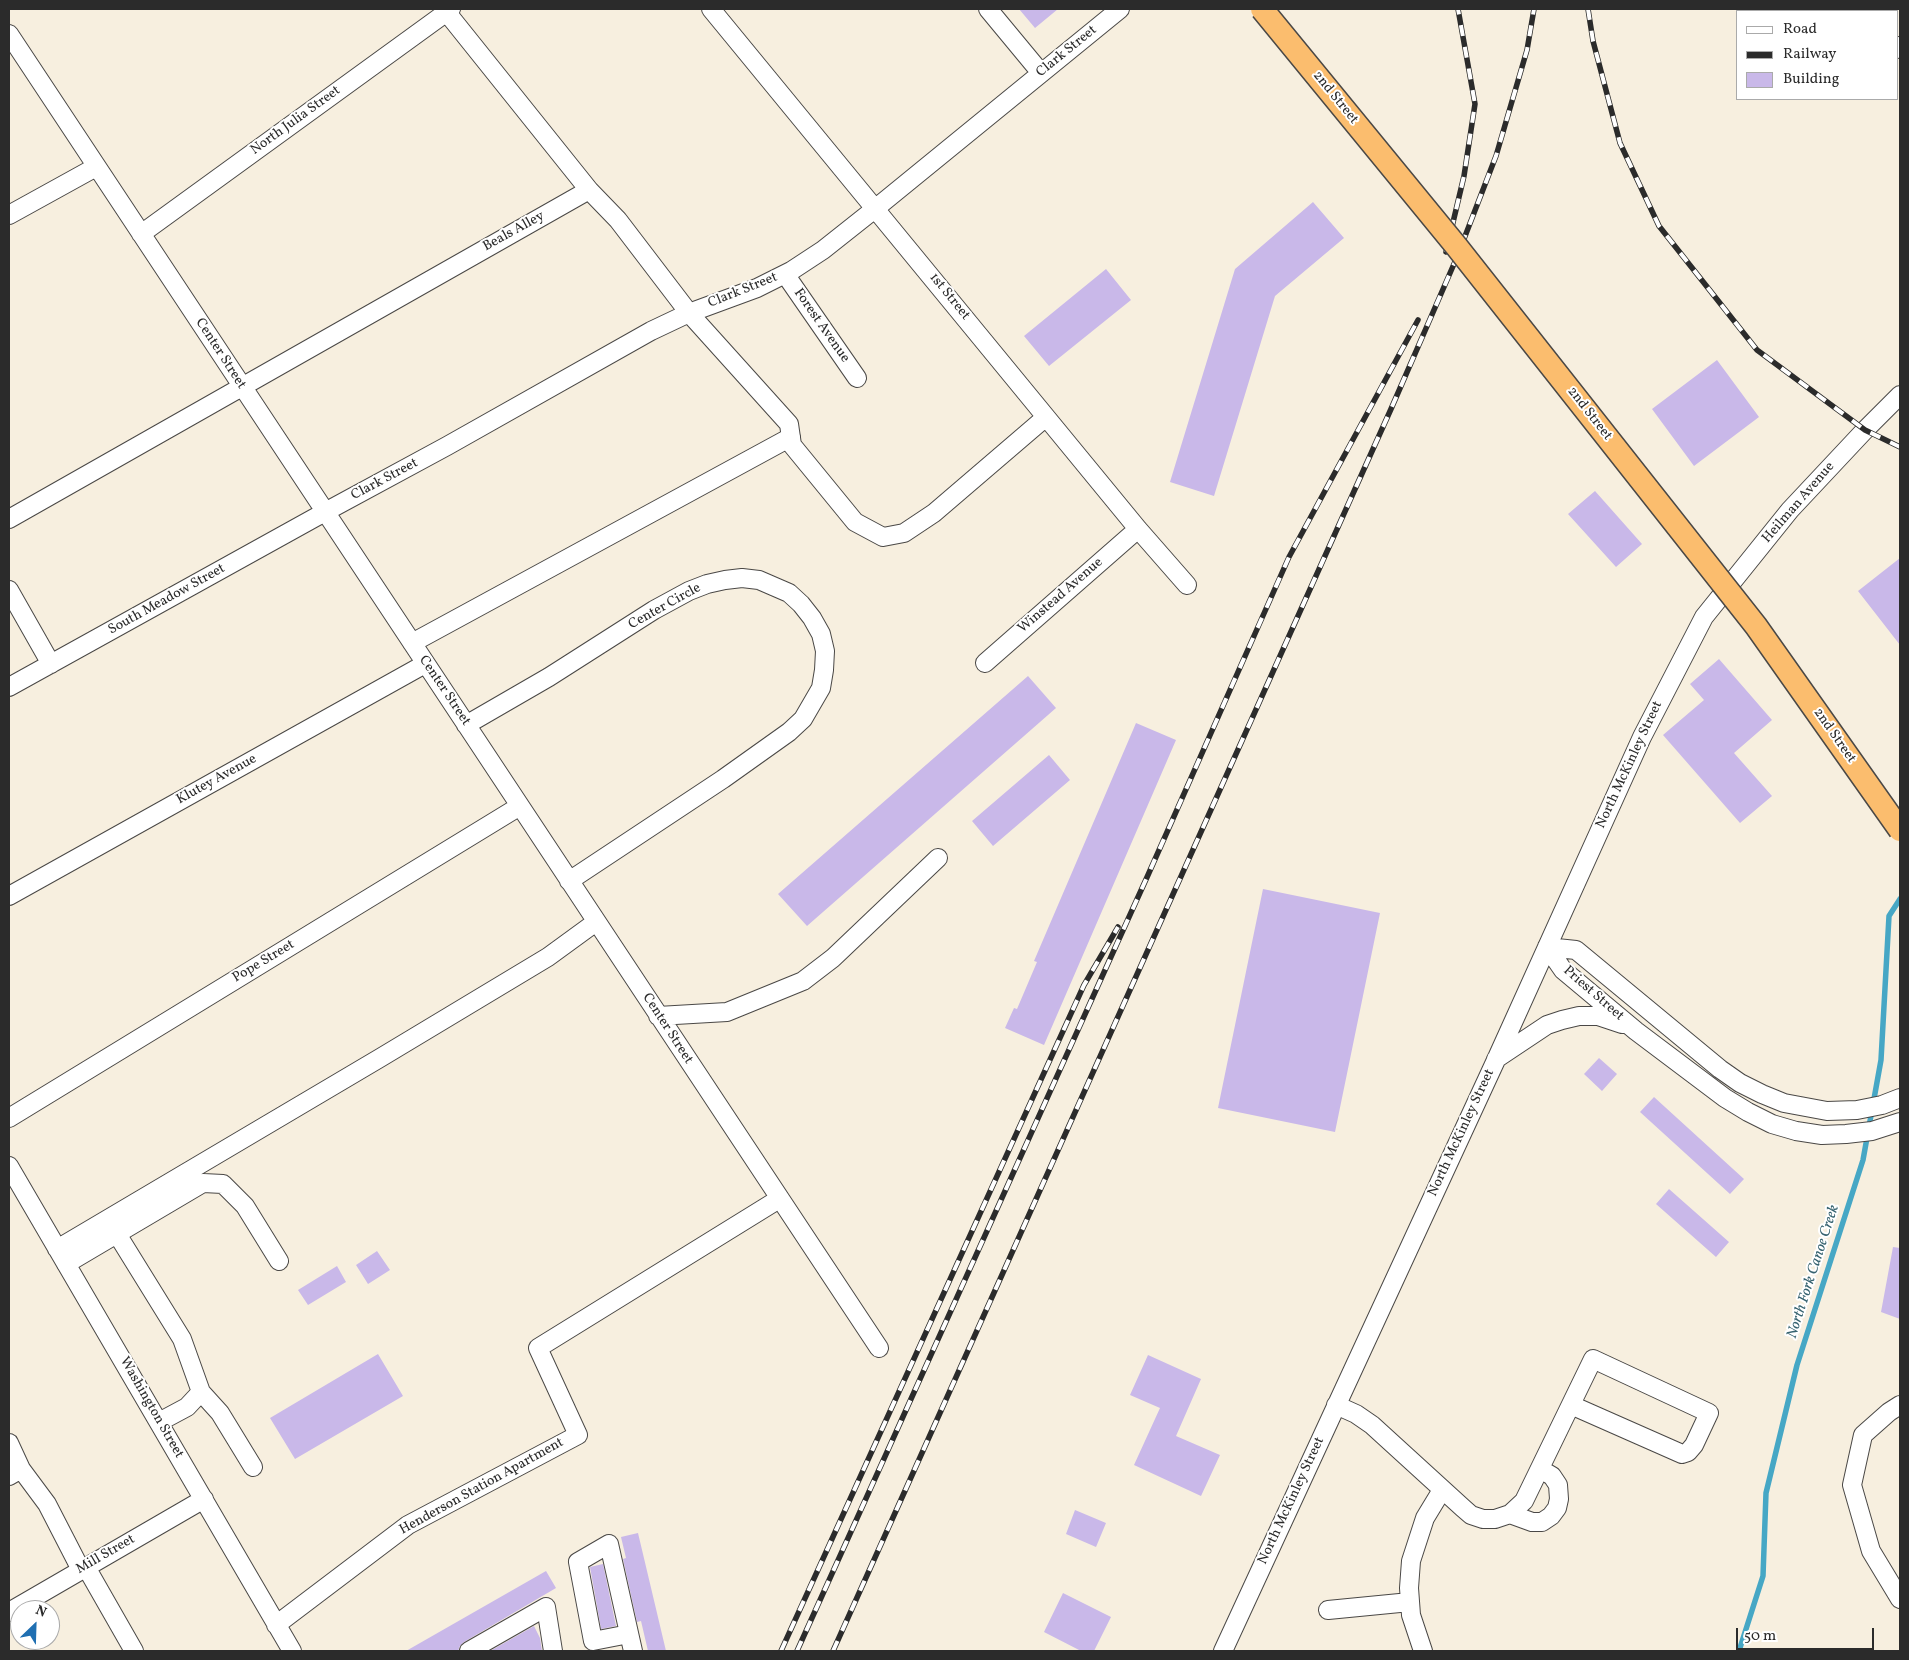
<!DOCTYPE html>
<html>
<head>
<meta charset="utf-8">
<style>
	body { margin:0 }
	#map { position:relative; width:1909px; height:1660px; overflow:hidden; background:#f7efdf; font-family:Vollkorn,serif }
	canvas { display:block }
	.frame { position:absolute; inset:0; border:10px solid #2b2b2b; pointer-events:none }
	.legend { position:absolute; left:1736px; top:10px; width:162px; height:90px; box-sizing:border-box; background:#fff; border:1px solid #aaa; margin:0; padding:6px 9px; list-style:none; font-size:15px; color:#2b2b2b }
	.legend li { display:flex; align-items:center; gap:10px; height:25px }
	.legend b { width:25px; border:1px solid #aaa }
	.north { position:absolute; left:10px; top:1600px; width:50px; height:50px; box-sizing:border-box; background:#fff; border:1px solid #aaa; border-radius:50%; rotate:24deg; font-size:14px; font-weight:700; line-height:20px; text-align:center; color:#2b2b2b }
	.north::after { content:''; display:block; margin:auto; width:18px; height:22px; background:#1f6fb2; clip-path:polygon(50% 0,100% 100%,50% 72%,0 100%) }
	.scale { position:absolute; left:1736px; top:1628px; width:138px; height:22px; box-sizing:border-box; border:2px solid #2b2b2b; border-top:0; padding-left:6px; font-size:15px; line-height:18px; white-space:nowrap; color:#2b2b2b; -webkit-text-stroke:4px #fff; paint-order:stroke }
</style>
</head>
<body>
<div id="map">
<canvas width="1909" height="1660"></canvas>
<div class="frame"></div>
<ul class="legend">
<li><b style="height:6px;background:#fff"></b>Road</li>
<li><b style="height:6px;background:#2b2b2b"></b>Railway</li>
<li><b style="height:14px;background:#c9b8e9"></b>Building</li>
</ul>
<div class="north">N</div>
<div class="scale">50 m</div>
</div>
<script>
const ctx = document.querySelector('canvas').getContext('2d');
ctx.lineJoin = 'round';
const shape = rows => new Path2D(rows.map(r => 'M' + r).join(''));
function stroke(path, color, width, dash) { ctx.strokeStyle = color; ctx.lineWidth = width; ctx.lineCap = dash ? 'butt' : 'round'; ctx.setLineDash(dash || []); ctx.stroke(path); }
function fillPath(path, color) { ctx.fillStyle = color; ctx.fill(path, 'evenodd'); }
function drawText(font, color, halo, rows, align = 'center') {
  ctx.font = font + ' Vollkorn,serif'; ctx.lineWidth = 4; ctx.setLineDash([]); ctx.textBaseline = 'middle'; ctx.strokeStyle = halo; ctx.fillStyle = color; for (const [text, x, y, turn = 0] of rows) {
    ctx.save(); ctx.translate(x, y); ctx.rotate((+turn || 0) * Math.PI / 180); ctx.textAlign = isNaN(turn) ? turn : align; if (halo) ctx.strokeText(text, 0, 0); ctx.fillText(text, 0, 0); ctx.restore();
  }
}
stroke(shape([
	[1739,1651,1763,1576,1766,1493,1797,1365,1863,1160,1881,1060,1889,916,1900,899]
]), '#46a7c5', 5.5);
fillPath(shape([
	[1019,9,1058,9,1035,28],
	[1313,202,1344,238,1275,296,1214,496,1170,482,1235,269],
	[1106,269,1131,300,1049,366,1024,336],
	[1717,360,1759,417,1694,466,1652,409],
	[1595,491,1642,544,1616,567,1568,514],
	[1900,558,1900,645,1858,591],
	[1719,659,1772,720,1734,753,1772,796,1740,823,1663,735,1704,700,1690,684],
	[1028,676,1056,708,807,926,778,894],
	[1136,723,1176,740,1044,1045,1005,1028,1014,1008,1017,1009,1037,962,1034,961],
	[1049,755,1070,780,993,846,972,821],
	[1263,889,1380,913,1335,1132,1218,1108],
	[1599,1058,1617,1074,1602,1091,1584,1074],
	[1654,1097,1744,1179,1730,1194,1640,1112],
	[1669,1189,1729,1242,1716,1257,1656,1204],
	[1893,1247,1900,1248,1900,1319,1881,1312],
	[377,1251,390,1270,368,1284,356,1265],
	[337,1266,346,1282,308,1305,298,1290],
	[378,1354,403,1396,295,1459,270,1418],
	[1148,1355,1201,1379,1176,1436,1220,1455,1201,1496,1134,1465,1160,1408,1130,1395],
	[1075,1510,1106,1523,1096,1547,1066,1534],
	[638,1533,666,1651,648,1651,641,1621,637,1622,623,1559,626,1558,621,1537],
	[603,1564,616,1626,601,1629,590,1567],
	[546,1571,556,1588,464,1642,460,1646,458,1651,406,1651],
	[1063,1593,1111,1617,1094,1651,1081,1651,1044,1632],
	[534,1626,540,1638,542,1651,490,1651]
]), '#c9b8e9');
const minor = shape([
	[711,9,1138,529,1187,585],
	[988,9,1041,73],
	[1866,9,1868,11],
	[9,34,879,1348],
	[1898,46,1900,49],
	[589,190,618,220,689,313,789,424,792,445,855,522,883,537,904,533,934,513,1046,417],
	[9,215,96,167],
	[141,234,451,9],
	[785,274,857,378],
	[9,519,589,190,444,9],
	[9,590,51,664],
	[412,643,791,437],
	[985,663,1138,529],
	[9,687,325,512,447,446,651,331,689,313,757,288,791,271,823,250,876,208,1120,9],
	[466,725,549,677,654,610,689,591,707,584,725,580,742,578,759,580,789,593,801,604,812,618,821,634,825,651,824,670,821,688,803,719,789,732,723,779,569,881],
	[9,896,425,664],
	[1547,947,1563,970,1636,1031,1725,1098,1748,1112,1772,1124,1796,1131,1822,1135,1846,1134,1872,1131,1900,1122],
	[1547,947,1576,950,1720,1069,1740,1083,1762,1094,1784,1103,1827,1111,1857,1110,1882,1105,1900,1098],
	[658,1016,727,1012,803,981,833,958,938,858],
	[1496,1059,1547,1025,1562,1020,1579,1016,1598,1016,1622,1024],
	[9,1118,520,806],
	[9,1166,292,1651],
	[117,1234,182,1339,201,1392,187,1407,159,1422],
	[57,1249,380,1058,548,957,596,922],
	[66,1264,203,1183,223,1184,245,1206,279,1261],
	[201,1392,220,1413,253,1467],
	[1336,1405,1356,1414,1372,1425,1463,1508,1471,1515,1483,1519,1495,1519,1510,1514,1524,1501,1593,1359,1709,1413,1694,1445,1688,1452,1682,1454,1571,1405],
	[1900,1405,1889,1412,1863,1435,1852,1485,1871,1551,1900,1599],
	[9,1443,21,1469],
	[9,1476,21,1469,47,1504,81,1570],
	[1510,1514,1532,1522,1542,1522,1551,1516,1557,1508,1559,1499,1558,1485,1552,1476,1540,1469],
	[86,1567,134,1651],
	[1328,1610,1410,1602],
	[9,1612,204,1499],
	[276,1625,408,1525,578,1435,538,1348,779,1199],
	[629,1634,593,1641,578,1562,609,1544,633,1651],
	[469,1651,546,1607,553,1651],
	[1223,1651,1496,1060,1642,737,1704,617,1790,510,1865,430,1900,395],
	[1423,1651,1411,1615,1409,1588,1411,1561,1425,1518,1442,1490]
]);
stroke(minor, '#4a4846', 20);
stroke(minor, '#fff', 18);
const rail = shape([
	[1588,9,1593,41,1620,143,1659,226,1757,350,1865,430,1900,447],
	[1446,252,1464,176,1475,104,1458,9],
	[781,1651,1084,985,1118,927],
	[797,1651,1148,875,1289,557,1418,320],
	[833,1651,1391,409,1457,257,1496,156,1527,50,1534,9]
]);
stroke(rail, '#2b2b2b', 5.5);
stroke(rail, '#fff', 4, [11]);
const majorBridge = shape([
	[1262,9,1457,247,1756,626,1900,830]
]);
stroke(majorBridge, '#4a4846', 25, []);
stroke(majorBridge, '#fbbd6e', 22);
drawText('14px', '#2b2b2b', '#fff', [
	["Clark Street",1067,52,-39],
	["2nd Street",1335,98,51],
	["North Julia Street",296,121,-36],
	["Beals Alley",514,232,-29],
	["Clark Street",743,291,-22],
	["1st Street",949,297,51],
	["Forest Avenue",821,326,55],
	["Center Street",220,354,57],
	["2nd Street",1589,414,52],
	["Clark Street",385,480,-28],
	["Heilman Avenue",1799,503,-49],
	["Winstead Avenue",1061,596,-41],
	["South Meadow Street",167,600,-29],
	["Center Circle",665,607,-29],
	["Center Street",444,691,56],
	["2nd Street",1834,736,55],
	["North McKinley Street",1630,765,-65],
	["Klutey Avenue",217,780,-29],
	["Pope Street",264,962,-31],
	["Priest Street",1593,994,41],
	["Center Street",667,1029,57],
	["North McKinley Street",1462,1133,-65],
	["Washington Street",151,1408,60],
	["Henderson Station Apartment",482,1487,-29],
	["North McKinley Street",1292,1501,-65],
	["Mill Street",106,1555,-30]
]);
drawText('italic 15px', '#376370', '#fff', [
	["North Fork Canoe Creek",1814,1272,-72]
]);
</script>
</body>
</html>
